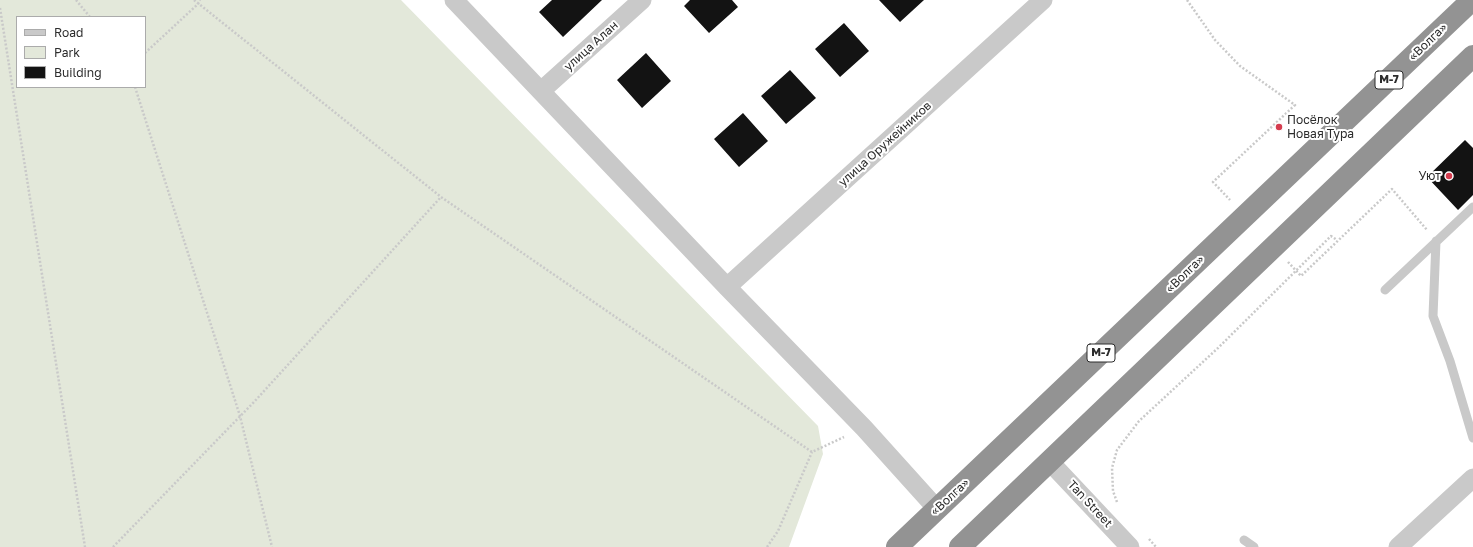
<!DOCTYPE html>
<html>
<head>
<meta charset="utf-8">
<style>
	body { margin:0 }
	#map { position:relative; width:1473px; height:547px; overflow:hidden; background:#fff; font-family:"Golos Text",sans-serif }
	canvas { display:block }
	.legend { position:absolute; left:16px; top:16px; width:130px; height:72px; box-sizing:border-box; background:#fff; border:1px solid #ababab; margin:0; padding:5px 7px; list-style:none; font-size:12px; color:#2c2c2c }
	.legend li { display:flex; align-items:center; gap:8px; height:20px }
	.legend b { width:20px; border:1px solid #ababab }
</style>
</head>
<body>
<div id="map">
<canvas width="1473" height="547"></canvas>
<ul class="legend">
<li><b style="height:5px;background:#c9c9c9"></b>Road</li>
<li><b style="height:11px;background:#e3e8da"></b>Park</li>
<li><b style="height:11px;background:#131313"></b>Building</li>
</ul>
</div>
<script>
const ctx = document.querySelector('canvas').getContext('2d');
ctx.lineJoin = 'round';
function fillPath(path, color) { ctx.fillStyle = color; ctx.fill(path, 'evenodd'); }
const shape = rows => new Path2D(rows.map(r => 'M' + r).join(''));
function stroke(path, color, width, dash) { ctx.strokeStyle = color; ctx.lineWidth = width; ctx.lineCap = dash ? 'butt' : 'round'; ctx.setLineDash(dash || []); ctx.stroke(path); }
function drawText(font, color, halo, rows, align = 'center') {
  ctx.font = font + ' "Golos Text",sans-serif'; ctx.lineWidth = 4; ctx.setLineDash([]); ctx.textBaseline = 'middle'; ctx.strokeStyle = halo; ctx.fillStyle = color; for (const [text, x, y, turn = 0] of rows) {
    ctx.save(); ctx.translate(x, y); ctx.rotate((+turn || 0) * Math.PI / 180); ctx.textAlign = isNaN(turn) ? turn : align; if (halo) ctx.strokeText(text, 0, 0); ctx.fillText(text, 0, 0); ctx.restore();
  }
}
fillPath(shape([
	[0,0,401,0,818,426,823,454,789,547,0,547],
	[17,17,145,17,145,87,17,87]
]), '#e3e8da');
fillPath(shape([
	[552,0,602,0,563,37,539,12],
	[690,0,732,0,738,7,709,33,684,6],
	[879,0,924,0,900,22],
	[844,23,869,51,840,77,815,49],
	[646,53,671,81,642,108,617,80],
	[790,70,816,98,786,124,761,96],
	[743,113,768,141,739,167,714,139],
	[1465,140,1473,148,1473,195,1458,210,1427,177]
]), '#131313');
stroke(shape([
	[76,0,90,17],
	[194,0,441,197,812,452,844,437],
	[1187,0,1215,40,1240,66,1295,105,1213,182,1230,200],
	[0,8,85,547],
	[145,53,198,4,200,0],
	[135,87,240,416,272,547],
	[1288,262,1301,276,1392,189,1427,230],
	[1117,502,1113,491,1112,468,1117,450,1139,421,1218,348,1331,236,1337,240],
	[1149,539,1156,547],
	[113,547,254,402,441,197],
	[767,547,778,531,812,452]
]), '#c9c9c9', 2.5, [2, 2]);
stroke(shape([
	[1436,241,1433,316,1450,361,1473,438],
	[1385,290,1473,207],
	[1244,540,1254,547]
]), '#c9c9c9', 9);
stroke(shape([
	[454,0,727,287,864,428,937,509],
	[541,91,642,0],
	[727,287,1043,0],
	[1050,462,1130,547],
	[1398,547,1473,478]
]), '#c9c9c9', 19);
stroke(shape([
	[897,547,1472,0],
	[960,547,1473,56]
]), '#939393', 22);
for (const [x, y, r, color] of [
	[1279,127,4,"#d53c4f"],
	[1449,176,4,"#d53c4f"]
]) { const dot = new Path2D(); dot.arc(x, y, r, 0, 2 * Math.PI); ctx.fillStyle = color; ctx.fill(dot); stroke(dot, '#fff', 1.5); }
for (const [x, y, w] of [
	[1389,80,28],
	[1101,353,28]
]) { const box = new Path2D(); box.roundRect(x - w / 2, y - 9, w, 18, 3); ctx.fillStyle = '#fff'; ctx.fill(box); stroke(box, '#2c2c2c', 1); }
drawText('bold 11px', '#2c2c2c', null, [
	["М-7",1389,80],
	["М-7",1101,353]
]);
drawText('12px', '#2c2c2c', '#fff', [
	["«Волга»",1428,42,-44],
	["улица Алан",591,46,-42],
	["улица Оружейников",885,144,-42],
	["«Волга»",1185,274,-44],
	["«Волга»",950,497,-43],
	["Tan Street",1090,504,47]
]);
drawText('12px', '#2c2c2c', '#fff', [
	["Посёлок",1287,120],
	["Новая Тура",1287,134],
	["Уют",1441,176,"right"]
], 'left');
</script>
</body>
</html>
